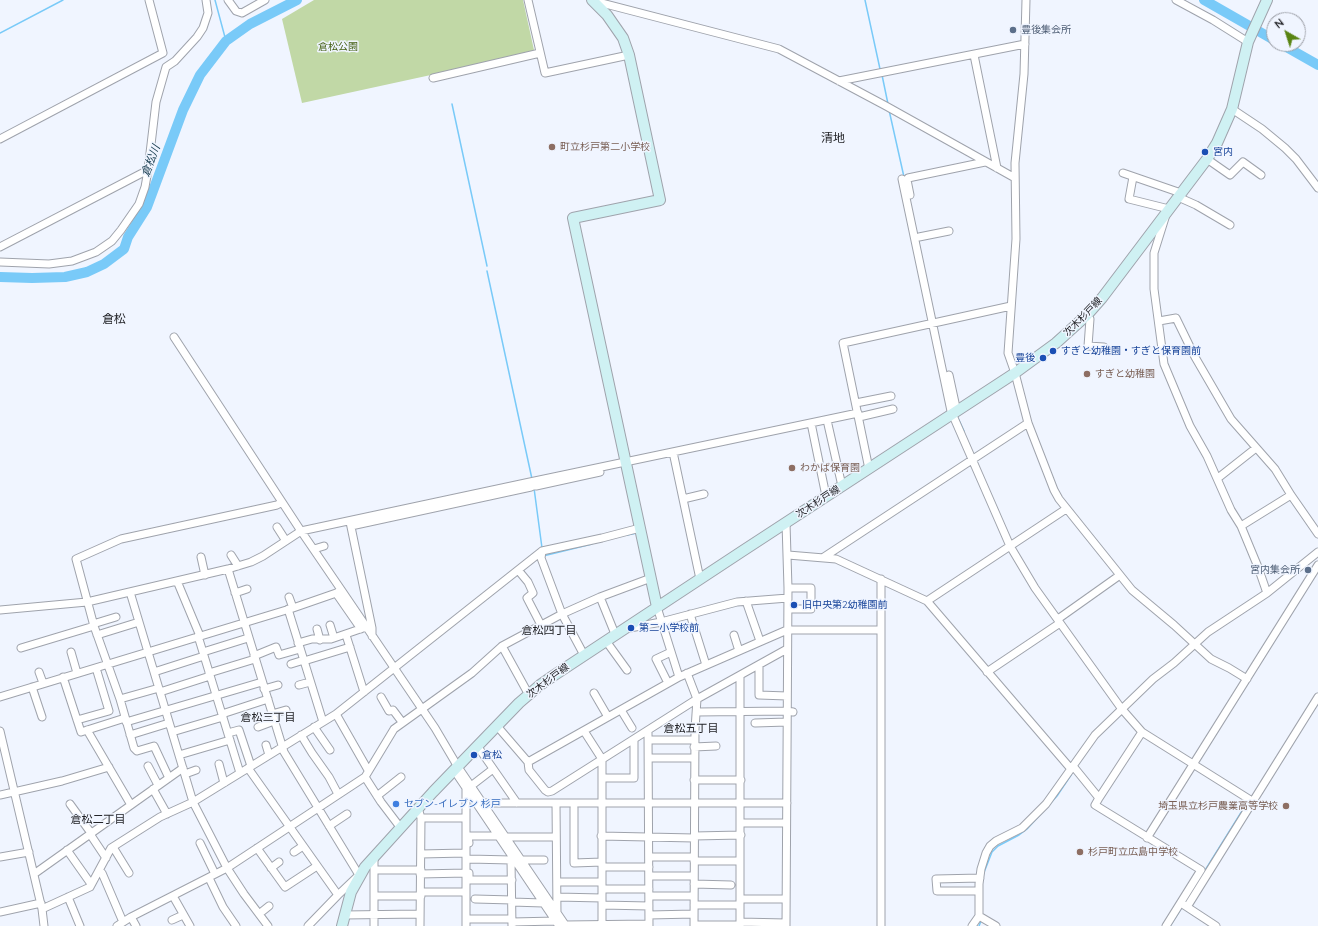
<!DOCTYPE html>
<html>
<head>
<meta charset="utf-8">
<style>
	body { margin:0 }
	#map { position:relative; width:1318px; height:926px; overflow:hidden; background:#f0f5ff; font-family:Quicksand,sans-serif }
	canvas { display:block }
	.north { position:absolute; left:1266px; top:12px; width:40px; height:40px; box-sizing:border-box; background:#f0f5ff; border:1px solid #9ea1a9; border-radius:50%; rotate:321deg; font-size:11px; font-weight:700; line-height:16px; text-align:center; color:#222327 }
	.north::after { content:''; display:block; margin:auto; width:14px; height:18px; background:#588412; clip-path:polygon(50% 0,100% 100%,50% 72%,0 100%) }
</style>
</head>
<body>
<div id="map">
<canvas width="1318" height="926"></canvas>
<div class="north">N</div>
</div>
<script>
const ctx = document.querySelector('canvas').getContext('2d');
ctx.lineJoin = 'round';
function fillPath(path, color) { ctx.fillStyle = color; ctx.fill(path, 'evenodd'); }
const shape = rows => new Path2D(rows.map(r => 'M' + r).join(''));
function stroke(path, color, width, dash) { ctx.strokeStyle = color; ctx.lineWidth = width; ctx.lineCap = dash ? 'butt' : 'round'; ctx.setLineDash(dash || []); ctx.stroke(path); }
function drawText(font, color, halo, rows, align = 'center') {
  ctx.font = font + ' Quicksand,"Noto Sans JP",sans-serif'; ctx.lineWidth = 3; ctx.setLineDash([]); ctx.textBaseline = 'middle'; ctx.strokeStyle = halo; ctx.fillStyle = color; for (const [text, x, y, turn = 0] of rows) {
    ctx.save(); ctx.translate(x, y); ctx.rotate((+turn || 0) * Math.PI / 180); ctx.textAlign = isNaN(turn) ? turn : align; if (halo) ctx.strokeText(text, 0, 0); ctx.fillText(text, 0, 0); ctx.restore();
  }
}
fillPath(shape([
	[314,0,523,0,534,50,532,53,302,103,282,19]
]), '#c1d8a6');
stroke(shape([
	[215,0,226,41],
	[865,0,880,69],
	[0,33,63,0],
	[882,75,888,104],
	[452,104,487,266],
	[889,110,904,177],
	[487,271,532,479],
	[957,416,964,431],
	[534,488,542,548],
	[627,535,637,533],
	[543,556,592,544],
	[1204,872,1247,803],
	[983,875,992,852,998,846,1019,835,1027,829,1057,796,1071,775],
	[979,926,981,921],
	[1170,926,1182,907]
]), '#79caf8', 1.5);
stroke(shape([
	[1204,0,1274,40],
	[1281,44,1318,65],
	[0,277,32,278,65,277,87,272,104,264,124,249,128,237,147,207,183,110,200,75,226,41,250,24,297,0]
]), '#79caf8', 10);
const street = shape([
	[228,0,236,11,242,13,265,0],
	[528,0,545,73,629,55],
	[1026,0,1024,74,1015,163,1016,239,1008,353,1015,373,1028,423,1054,490,1059,499,1132,590,1174,625,1211,659,1229,668,1247,679],
	[1176,0,1213,20,1248,42],
	[594,1,779,49,886,106,1015,178],
	[974,55,997,168],
	[433,78,540,53],
	[839,81,1025,44],
	[1232,109,1262,129,1285,148,1296,159,1318,188],
	[0,139,163,53,149,0],
	[1207,159,1230,175,1243,162,1261,175],
	[1123,173,1181,193],
	[1133,177,1129,199,1169,209],
	[902,179,951,411,1010,546,1035,588,1121,708,1142,732,1252,801],
	[910,195,907,180,908,178,985,162],
	[1178,197,1196,205,1230,225],
	[1165,218,1154,253,1154,289,1164,364,1190,426,1207,456,1231,510,1241,526,1258,567,1267,593],
	[919,237,949,231],
	[0,247,148,170],
	[0,262,49,264,72,261,96,252,112,241,121,230,139,204,145,187,148,170,156,102,166,67,175,61,197,37,203,28,208,13,206,0],
	[1087,315,1090,319,1088,346,1104,347],
	[1159,321,1176,318,1195,357,1231,419,1275,469,1291,495,1318,534],
	[949,375,957,412],
	[856,403,891,396],
	[859,417,893,409],
	[827,420,842,486],
	[811,423,826,496],
	[673,452,700,579],
	[869,469,843,343,1011,306],
	[1218,478,1256,448],
	[536,486,600,472],
	[683,499,704,494],
	[350,522,372,628,372,636],
	[351,526,531,487],
	[1241,526,1291,495],
	[277,527,286,541],
	[314,549,324,546],
	[542,551,541,558,562,614,584,655],
	[231,555,238,566],
	[788,555,836,559,927,601,1071,769],
	[201,557,205,575],
	[824,557,1028,423],
	[228,569,284,752,359,875,338,895,308,926],
	[518,570,528,582,533,593,527,598,541,625],
	[881,579,881,926],
	[177,581,200,636],
	[342,591,301,531,530,482,858,413],
	[130,592,193,802,227,868,244,894,268,926],
	[235,593,247,589],
	[336,593,361,629],
	[289,597,293,608],
	[600,597,615,634],
	[746,601,760,641],
	[927,601,1066,509],
	[657,607,679,677],
	[288,609,323,722],
	[788,609,811,609,811,588,788,588],
	[0,610,87,602,228,569,251,562,263,556,301,531,174,337],
	[690,614,706,665],
	[1058,619,1120,575],
	[93,624,116,617],
	[330,625,334,638],
	[630,628,661,622,737,602,788,598],
	[317,629,320,640],
	[97,635,139,622],
	[346,635,364,692],
	[734,635,739,651],
	[198,636,240,773],
	[606,641,627,670],
	[298,643,312,639,331,639,366,627],
	[502,646,529,695],
	[21,648,94,626],
	[71,652,77,673],
	[203,652,248,638],
	[254,656,276,647,279,655,300,649],
	[304,661,350,647],
	[291,664,304,660],
	[759,665,759,695,787,696],
	[39,672,43,683],
	[154,672,204,656],
	[987,672,1060,623],
	[209,673,255,659],
	[687,673,697,699,695,729,694,926],
	[740,676,740,926],
	[63,677,81,732,125,718],
	[668,683,656,659,671,652],
	[299,685,310,682],
	[32,687,42,717],
	[264,689,278,685],
	[160,692,210,676],
	[594,693,608,717],
	[0,697,293,608,342,591,435,728,458,767,566,926],
	[381,697,389,711,393,710,402,722],
	[120,699,159,688],
	[621,710,632,728],
	[697,712,787,711,793,712],
	[222,714,268,699],
	[272,714,286,710],
	[336,714,368,770],
	[77,720,109,711,96,668],
	[126,722,262,682],
	[755,723,787,722],
	[497,726,528,762,679,677,787,630,881,630],
	[258,727,274,721],
	[314,727,330,750],
	[87,730,131,805],
	[0,731,42,909,44,926],
	[584,731,602,759,602,926],
	[648,731,649,926],
	[172,732,223,717],
	[228,733,239,730,251,766],
	[130,735,169,723],
	[301,735,312,753,329,777,338,794],
	[648,740,695,740],
	[266,745,269,755],
	[478,747,517,803],
	[694,747,716,746],
	[179,755,230,740],
	[649,758,694,758],
	[528,762,529,770,545,790,548,792,552,791,697,699,787,649],
	[219,764,224,783],
	[148,766,158,785],
	[1073,766,1099,798,1095,805,1201,870,1166,926],
	[248,768,338,895],
	[454,770,559,926],
	[185,774,196,770],
	[365,777,381,802,400,827],
	[169,778,154,746,137,751,134,748,120,699,94,626,76,559,121,539,277,505,282,502],
	[602,778,634,778,634,740],
	[694,780,741,780],
	[471,786,493,769],
	[466,788,466,926],
	[153,789,167,814],
	[0,795,62,781,109,767],
	[377,796,401,777],
	[1099,798,1142,732],
	[483,803,787,803],
	[556,803,557,913],
	[70,804,91,833],
	[418,808,421,818,420,926],
	[574,808,574,863,602,862],
	[421,818,465,818],
	[741,823,786,823],
	[329,826,347,814],
	[90,834,106,858],
	[601,836,694,838],
	[694,836,741,835],
	[506,837,556,837],
	[1147,838,1318,565],
	[200,843,215,874],
	[469,843,468,836,498,836],
	[113,847,129,873],
	[257,848,285,887,317,866],
	[67,850,91,884],
	[294,852,303,846],
	[421,854,465,853],
	[0,857,29,852],
	[374,857,374,926],
	[649,857,694,857],
	[469,859,511,860],
	[521,860,544,860],
	[694,861,740,861],
	[602,867,649,867],
	[271,868,279,862],
	[374,870,421,870],
	[98,872,102,873,123,922],
	[469,873,469,880,512,880],
	[34,874,183,768],
	[420,874,466,873],
	[649,876,694,876],
	[209,878,223,907,236,926],
	[557,882,602,882],
	[694,884,731,885],
	[602,889,649,889],
	[978,891,937,891,936,879,980,878],
	[421,892,466,892],
	[173,896,190,926],
	[374,896,421,896],
	[649,896,694,896],
	[68,897,80,926],
	[557,897,602,898],
	[475,899,512,900],
	[740,899,786,899],
	[512,902,543,903],
	[602,905,649,906],
	[694,905,740,905],
	[1184,905,1216,926],
	[1187,907,1318,697],
	[42,909,90,887,111,848,160,817,193,802,336,714,542,551,602,538,640,528],
	[0,912,41,903],
	[259,914,269,906],
	[344,915,420,914],
	[649,915,694,914],
	[979,916,996,926],
	[131,917,136,926],
	[466,919,512,919],
	[172,920,183,915],
	[512,922,556,921],
	[740,922,786,923],
	[565,925,649,924],
	[694,925,740,925],
	[117,926,131,917,227,868,365,777,394,729,472,673,502,646,562,614,600,597,651,578],
	[512,926,511,860,514,859],
	[786,926,788,588,786,523],
	[972,926,979,916,979,884,981,869,986,853,990,846,996,841,1022,828,1046,804,1095,735,1153,679,1174,663,1208,632,1267,593,1318,552]
]);
const secondary = shape([
	[592,0,607,15,623,38,629,55,660,200,573,218,657,607],
	[342,926,351,892,365,867,433,792,519,703,540,685,553,676,741,552,1015,373,1056,343,1087,315,1102,298,1207,159,1217,143,1232,109,1248,42,1267,0]
]);
stroke(street, '#9fa3ac', 9);
stroke(secondary, '#9fa3ac', 12);
stroke(street, '#fff', 7);
stroke(secondary, '#cff1f3', 10);
for (const [x, y, r, color] of [
	[1013,30,4,"#5c6f8a"],
	[552,147,4,"#8d6e63"],
	[1205,152,4,"#1a4fb4"],
	[1053,351,4,"#1a4fb4"],
	[1043,358,4,"#1a4fb4"],
	[1087,374,4,"#8d6e63"],
	[792,468,4,"#8d6e63"],
	[1308,570,4,"#5c6f8a"],
	[794,605,4,"#1a4fb4"],
	[631,628,4,"#1a4fb4"],
	[474,755,4,"#1a4fb4"],
	[396,804,4,"#3f7fe0"],
	[1286,806,4,"#8d6e63"],
	[1080,852,4,"#8d6e63"]
]) { const dot = new Path2D(); dot.arc(x, y, r, 0, 2 * Math.PI); ctx.fillStyle = color; ctx.fill(dot); stroke(dot, '#f0f5ff', 1.5); }
drawText('10px', '#4e5e75', '#f0f5ff', [
	["豊後集会所",1021,30],
	["宮内集会所",1300,570,"right"]
], 'left');
drawText('10px', '#435f12', '#f0f5ff', [
	["倉松公園",338,47]
]);
drawText('10px', '#785e54', '#f0f5ff', [
	["町立杉戸第二小学校",560,147],
	["すぎと幼稚園",1095,374],
	["わかば保育園",800,468],
	["埼玉県立杉戸農業高等学校",1278,806,"right"],
	["杉戸町立広島中学校",1088,852]
], 'left');
drawText('10px', '#164399', '#f0f5ff', [
	["宮内",1213,152],
	["すぎと幼稚園・すぎと保育園前",1061,351],
	["豊後",1035,358,"right"],
	["旧中央第2幼稚園前",802,605],
	["第二小学校前",639,628],
	["倉松",482,755]
], 'left');
drawText('10px', '#222327', '#f0f5ff', [
	["次木杉戸線",1083,317,-46],
	["次木杉戸線",818,502,-33],
	["次木杉戸線",548,681,-37]
]);
drawText('10px', '#366cbe', '#f0f5ff', [
	["セブン-イレブン 杉戸",404,804]
], 'left');
drawText('italic 11px', '#193d50', '#f0f5ff', [
	["倉松川",151,161,-69]
]);
drawText('11px', '#222327', '#f0f5ff', [
	["倉松四丁目",549,631],
	["倉松三丁目",268,718],
	["倉松五丁目",691,729],
	["倉松二丁目",98,820]
]);
drawText('12px', '#222327', '#f0f5ff', [
	["清地",833,138],
	["倉松",114,319]
]);
</script>
</body>
</html>
